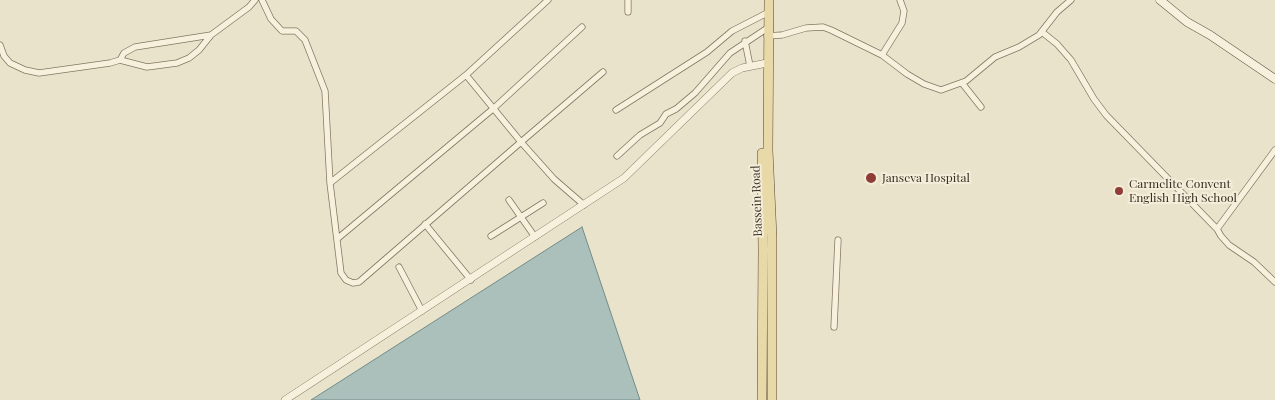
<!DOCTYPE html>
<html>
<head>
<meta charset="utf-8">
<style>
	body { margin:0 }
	canvas { display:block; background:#eae3cb }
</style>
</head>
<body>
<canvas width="1275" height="400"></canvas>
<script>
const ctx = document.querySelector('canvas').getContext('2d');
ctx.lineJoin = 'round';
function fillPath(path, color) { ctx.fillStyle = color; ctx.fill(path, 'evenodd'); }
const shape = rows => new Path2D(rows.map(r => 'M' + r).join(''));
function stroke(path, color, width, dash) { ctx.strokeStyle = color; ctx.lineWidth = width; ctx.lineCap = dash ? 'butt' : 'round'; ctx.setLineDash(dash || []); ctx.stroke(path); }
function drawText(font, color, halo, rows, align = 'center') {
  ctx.font = font + ' "Playfair Display",serif'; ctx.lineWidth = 4; ctx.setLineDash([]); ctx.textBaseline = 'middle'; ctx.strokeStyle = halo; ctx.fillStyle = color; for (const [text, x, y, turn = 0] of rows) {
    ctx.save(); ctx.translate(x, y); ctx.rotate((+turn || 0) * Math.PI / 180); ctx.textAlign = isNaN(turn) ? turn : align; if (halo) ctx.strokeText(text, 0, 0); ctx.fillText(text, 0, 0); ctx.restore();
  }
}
const water = shape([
	[582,227,640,400,311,400,582,227]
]);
fillPath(water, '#abbfbb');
stroke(water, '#728d89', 1);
const minor = shape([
	[262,0,271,19,282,31,296,31,305,40,325,91,330,183],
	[628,12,628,0],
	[1042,32,1057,44,1071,60,1094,99,1106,115,1217,229],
	[767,36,782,35,806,28,823,27,831,30,882,55,907,74,924,84,941,90,966,81,995,57,1019,47,1039,35,1057,12,1071,0],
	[745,41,750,66],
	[0,45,4,56,10,63,25,70,39,73,110,63,120,60,124,53,135,47,211,35],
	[882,55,902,23,904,11,900,0],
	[120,60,147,67,177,63,189,58,199,50,211,35,249,7,255,0],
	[466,75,548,0],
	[962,83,981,107],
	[616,110,707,52,732,31,769,12],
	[1275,150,1217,229,1221,236,1229,245,1254,262,1275,282],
	[617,156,640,135,660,123,666,114,676,109,695,93,730,53,769,27],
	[509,200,535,237],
	[584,205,554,179,521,142,466,75,330,183,341,273,346,280,353,283,359,282,521,142,603,72],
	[425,224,471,280],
	[491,236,543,203],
	[337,239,494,108,582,27],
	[399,267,422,311],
	[834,327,838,240]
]);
const tertiary = shape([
	[285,400,624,178,732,73,742,68,767,63]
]);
const secondary = shape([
	[1160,0,1187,22,1210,35,1275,79]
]);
const primary = shape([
	[769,0,768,150,772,237,772,400],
	[762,400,763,250,762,153]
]);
stroke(minor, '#857761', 7);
stroke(tertiary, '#857761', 8);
stroke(secondary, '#675844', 9);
stroke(primary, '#544534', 10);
stroke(minor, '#f6f0dd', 5.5);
stroke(tertiary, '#f6f0dd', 7);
stroke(secondary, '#f6f0dd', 8);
stroke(primary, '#e8d9a8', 9);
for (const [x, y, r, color] of [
	[871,178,6,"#8e3d37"],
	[1119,191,5,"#8e3d37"]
]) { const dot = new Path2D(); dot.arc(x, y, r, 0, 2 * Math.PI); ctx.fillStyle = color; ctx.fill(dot); stroke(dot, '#f3edd9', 2); }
drawText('12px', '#382e22', '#f3edd9', [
	["Janseva Hospital",882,178],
	["Carmelite Convent",1129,184],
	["English High School",1129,198]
], 'left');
drawText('12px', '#382e22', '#f3edd9', [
	["Bassein Road",757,201,-92]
]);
</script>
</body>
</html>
